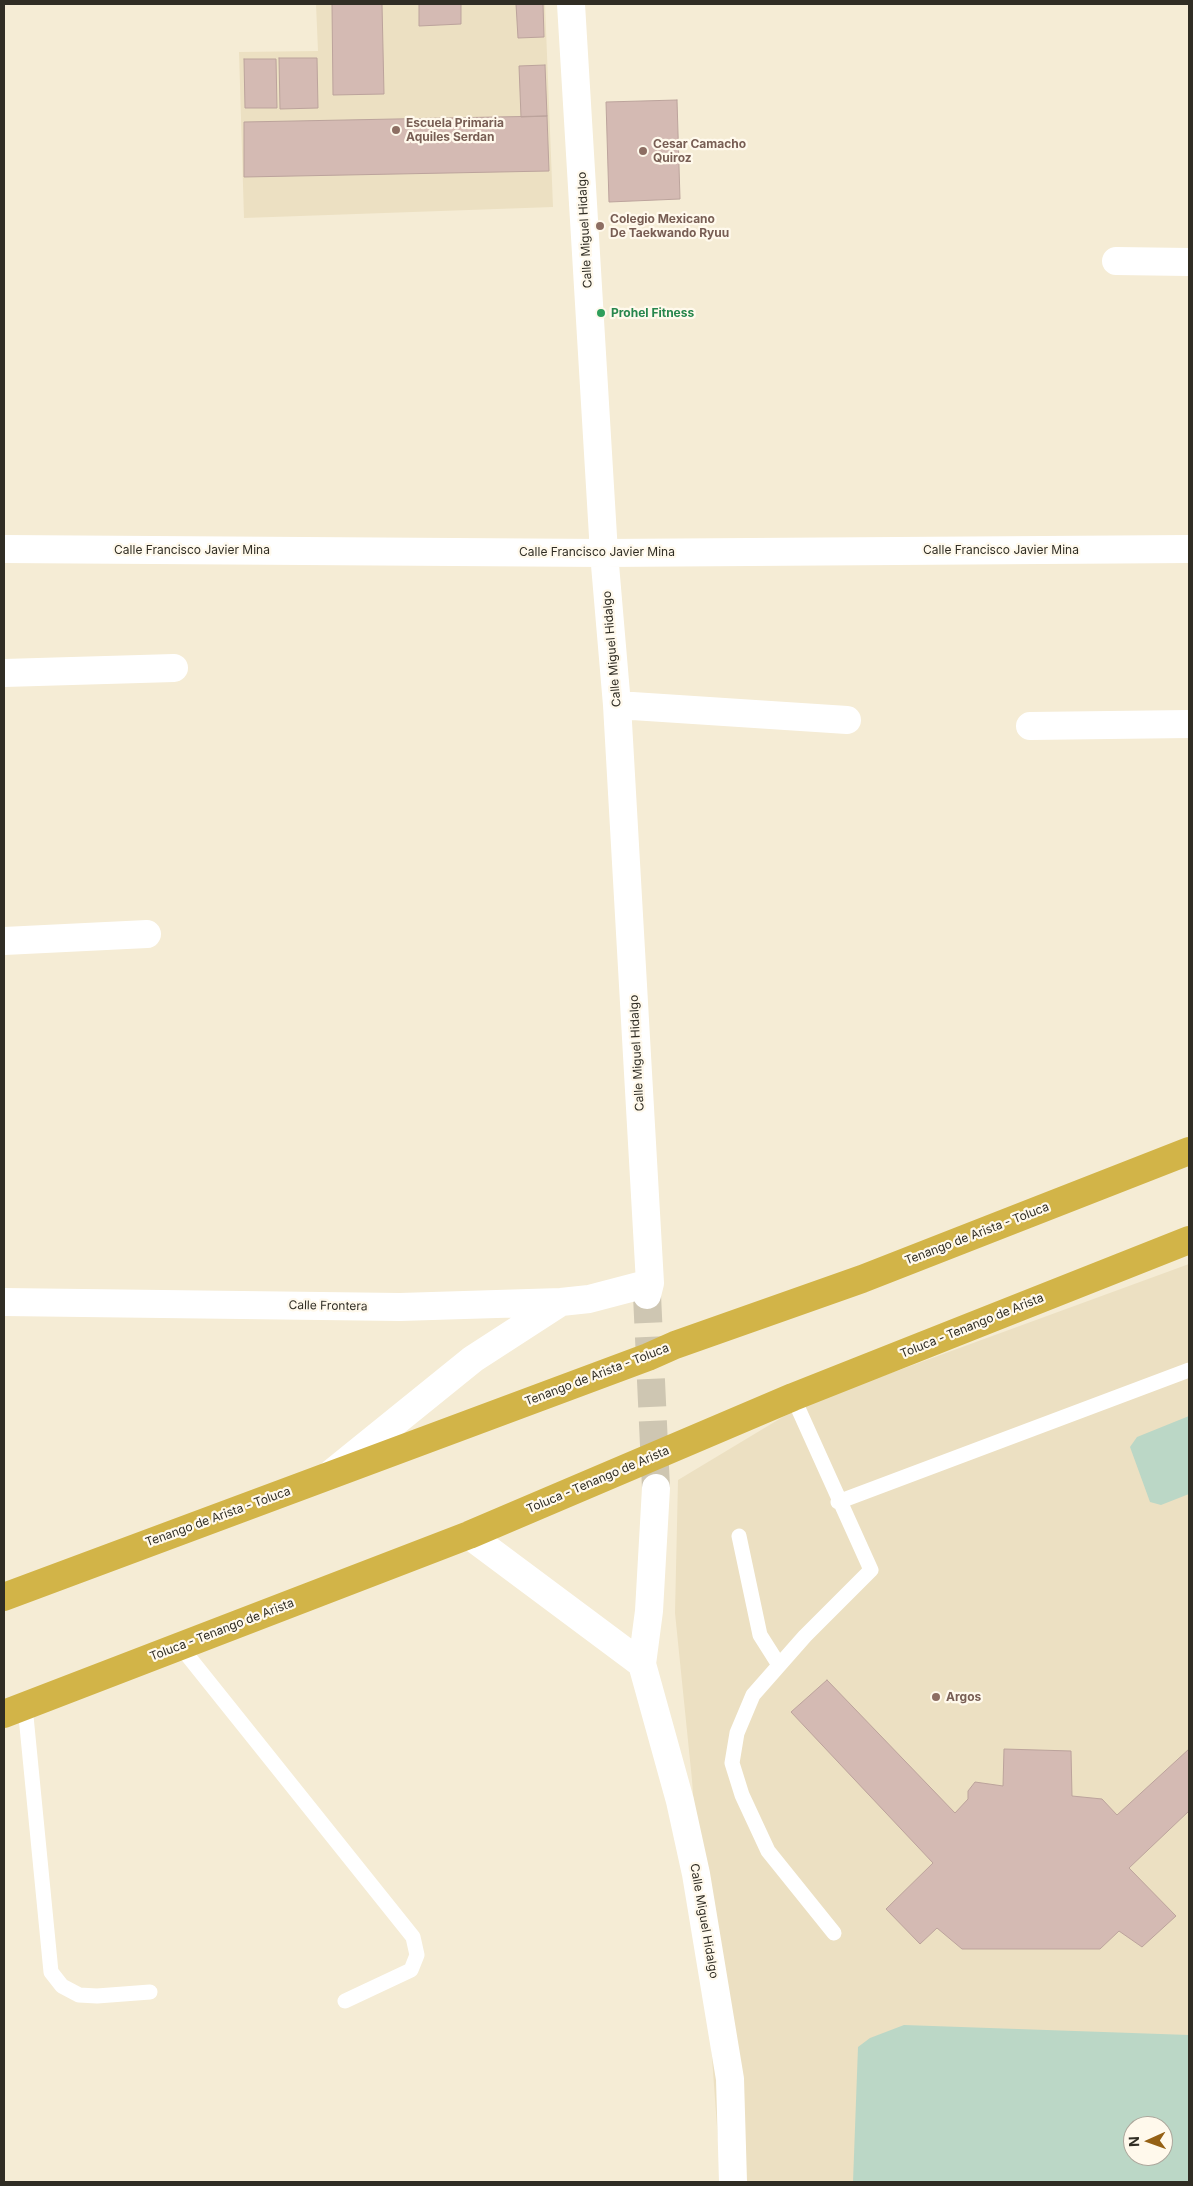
<!DOCTYPE html>
<html>
<head>
<meta charset="utf-8">
<style>
	body { margin:0 }
	#map { position:relative; width:1193px; height:2186px; overflow:hidden; background:#f5ecd5; font-family:Inter,sans-serif }
	canvas { display:block }
	.frame { position:absolute; inset:0; border:5px solid #302d24; pointer-events:none }
	.north { position:absolute; left:1123px; top:2116px; width:50px; height:50px; box-sizing:border-box; background:#fff9ec; border:1px solid #aca79c; border-radius:50%; rotate:268deg; font-size:14px; font-weight:700; line-height:20px; text-align:center; color:#302d24 }
	.north::after { content:''; display:block; margin:auto; width:18px; height:22px; background:#956115; clip-path:polygon(50% 0,100% 100%,50% 72%,0 100%) }
</style>
</head>
<body>
<div id="map">
<canvas width="1193" height="2186"></canvas>
<div class="frame"></div>
<div class="north">N</div>
</div>
<script>
const ctx = document.querySelector('canvas').getContext('2d');
ctx.lineJoin = 'round';
function fillPath(path, color) { ctx.fillStyle = color; ctx.fill(path, 'evenodd'); }
const shape = rows => new Path2D(rows.map(r => 'M' + r).join(''));
function stroke(path, color, width, dash) { ctx.strokeStyle = color; ctx.lineWidth = width; ctx.lineCap = dash ? 'butt' : 'round'; ctx.setLineDash(dash || []); ctx.stroke(path); }
function drawText(font, color, halo, rows, align = 'center') {
  ctx.font = font + ' Inter,sans-serif'; ctx.lineWidth = 4.5; ctx.setLineDash([]); ctx.textBaseline = 'middle'; ctx.strokeStyle = halo; ctx.fillStyle = color; for (const [text, x, y, turn = 0] of rows) {
    ctx.save(); ctx.translate(x, y); ctx.rotate((+turn || 0) * Math.PI / 180); ctx.textAlign = isNaN(turn) ? turn : align; if (halo) ctx.strokeText(text, 0, 0); ctx.fillText(text, 0, 0); ctx.restore();
  }
}
fillPath(shape([
	[316,4,545,4,553,207,244,218,239,52,318,51],
	[1189,1264,1189,2182,721,2182,692,1780,675,1613,678,1480,801,1406],
	[1133,2126,1163,2126,1163,2156,1133,2156]
]), '#ece0c2');
fillPath(shape([
	[1189,1416,1189,1494,1161,1505,1150,1502,1130,1447,1137,1437],
	[904,2025,1189,2035,1189,2182,853,2182,858,2047,870,2038],
	[1133,2126,1163,2126,1163,2156,1133,2156]
]), '#bbd7c6');
const building = shape([
	[332,4,382,4,384,94,333,95,332,4],
	[419,4,461,4,461,24,419,26,419,4],
	[516,4,543,4,544,37,518,38,516,4],
	[279,58,317,58,318,108,280,109,279,58],
	[244,59,276,59,277,108,245,108,244,59],
	[545,65,547,116,521,117,519,66,545,65],
	[677,100,680,199,609,202,606,102,677,100],
	[547,116,549,171,244,177,244,122,547,116],
	[827,1680,955,1813,968,1799,968,1791,975,1782,1003,1786,1004,1749,1071,1751,1072,1796,1102,1799,1117,1815,1189,1749,1189,1811,1129,1868,1176,1916,1142,1947,1119,1931,1100,1949,962,1949,937,1928,920,1944,886,1909,933,1863,791,1712,827,1680]
]);
fillPath(building, '#d4bab3');
stroke(building, '#bca39c', 1);
stroke(shape([
	[647,1295,656,1488]
]), '#cec6b2', 28, [28, 14]);
stroke(shape([
	[793,1397,871,1570,805,1636,753,1695,737,1733,732,1763,742,1795,768,1851,834,1933],
	[838,1502,1189,1370],
	[739,1536,760,1635,779,1665],
	[180,1646,413,1937,417,1955,411,1970,345,2001],
	[25,1706,51,1972,62,1986,79,1995,97,1996,150,1992]
]), '#fff', 15);
stroke(shape([
	[571,4,604,553,617,705,650,1283,647,1295],
	[1116,261,1189,262],
	[4,549,604,553,1189,549],
	[4,673,174,668],
	[617,705,847,720],
	[1030,726,1189,724],
	[4,941,147,934],
	[4,1302,400,1307,561,1302,589,1299,650,1283],
	[332,1473,473,1359,561,1302],
	[656,1488,649,1611,642,1664,680,1801,696,1874,730,2079,733,2182],
	[469,1535,642,1664]
]), '#fff', 28);
stroke(shape([
	[4,1597,648,1357,675,1345,862,1279,1189,1151],
	[4,1714,469,1535,793,1397,1189,1240]
]), '#d2b448', 28);
for (const [x, y, r, color] of [
	[396,130,5,"#8d6e63"],
	[643,151,5,"#8d6e63"],
	[600,226,5,"#8d6e63"],
	[601,313,5,"#2e9e5b"],
	[936,1697,5,"#8d6e63"]
]) { const dot = new Path2D(); dot.arc(x, y, r, 0, 2 * Math.PI); ctx.fillStyle = color; ctx.fill(dot); stroke(dot, '#fff9ec', 2); }
drawText('bold 12px', '#785e54', '#fff9ec', [
	["Escuela Primaria",406,123],
	["Aquiles Serdan",406,137],
	["Cesar Camacho",653,144],
	["Quiroz",653,158],
	["Colegio Mexicano",610,219],
	["De Taekwando Ryuu",610,233],
	["Argos",946,1697]
], 'left');
drawText('12px', '#302d24', '#fff9ec', [
	["Calle Miguel Hidalgo",585,230,-93],
	["Calle Francisco Javier Mina",192,550],
	["Calle Francisco Javier Mina",1001,550],
	["Calle Francisco Javier Mina",597,552],
	["Calle Miguel Hidalgo",612,649,-95],
	["Calle Miguel Hidalgo",637,1053,-93],
	["Tenango de Arista - Toluca",977,1234,-21],
	["Calle Frontera",328,1306,1],
	["Toluca - Tenango de Arista",972,1326,-22],
	["Tenango de Arista - Toluca",597,1375,-21],
	["Toluca - Tenango de Arista",598,1480,-23],
	["Tenango de Arista - Toluca",218,1517,-20],
	["Toluca - Tenango de Arista",222,1630,-21],
	["Calle Miguel Hidalgo",704,1921,80]
]);
drawText('bold 12px', '#27864d', '#fff9ec', [
	["Prohel Fitness",611,313]
], 'left');
</script>
</body>
</html>
